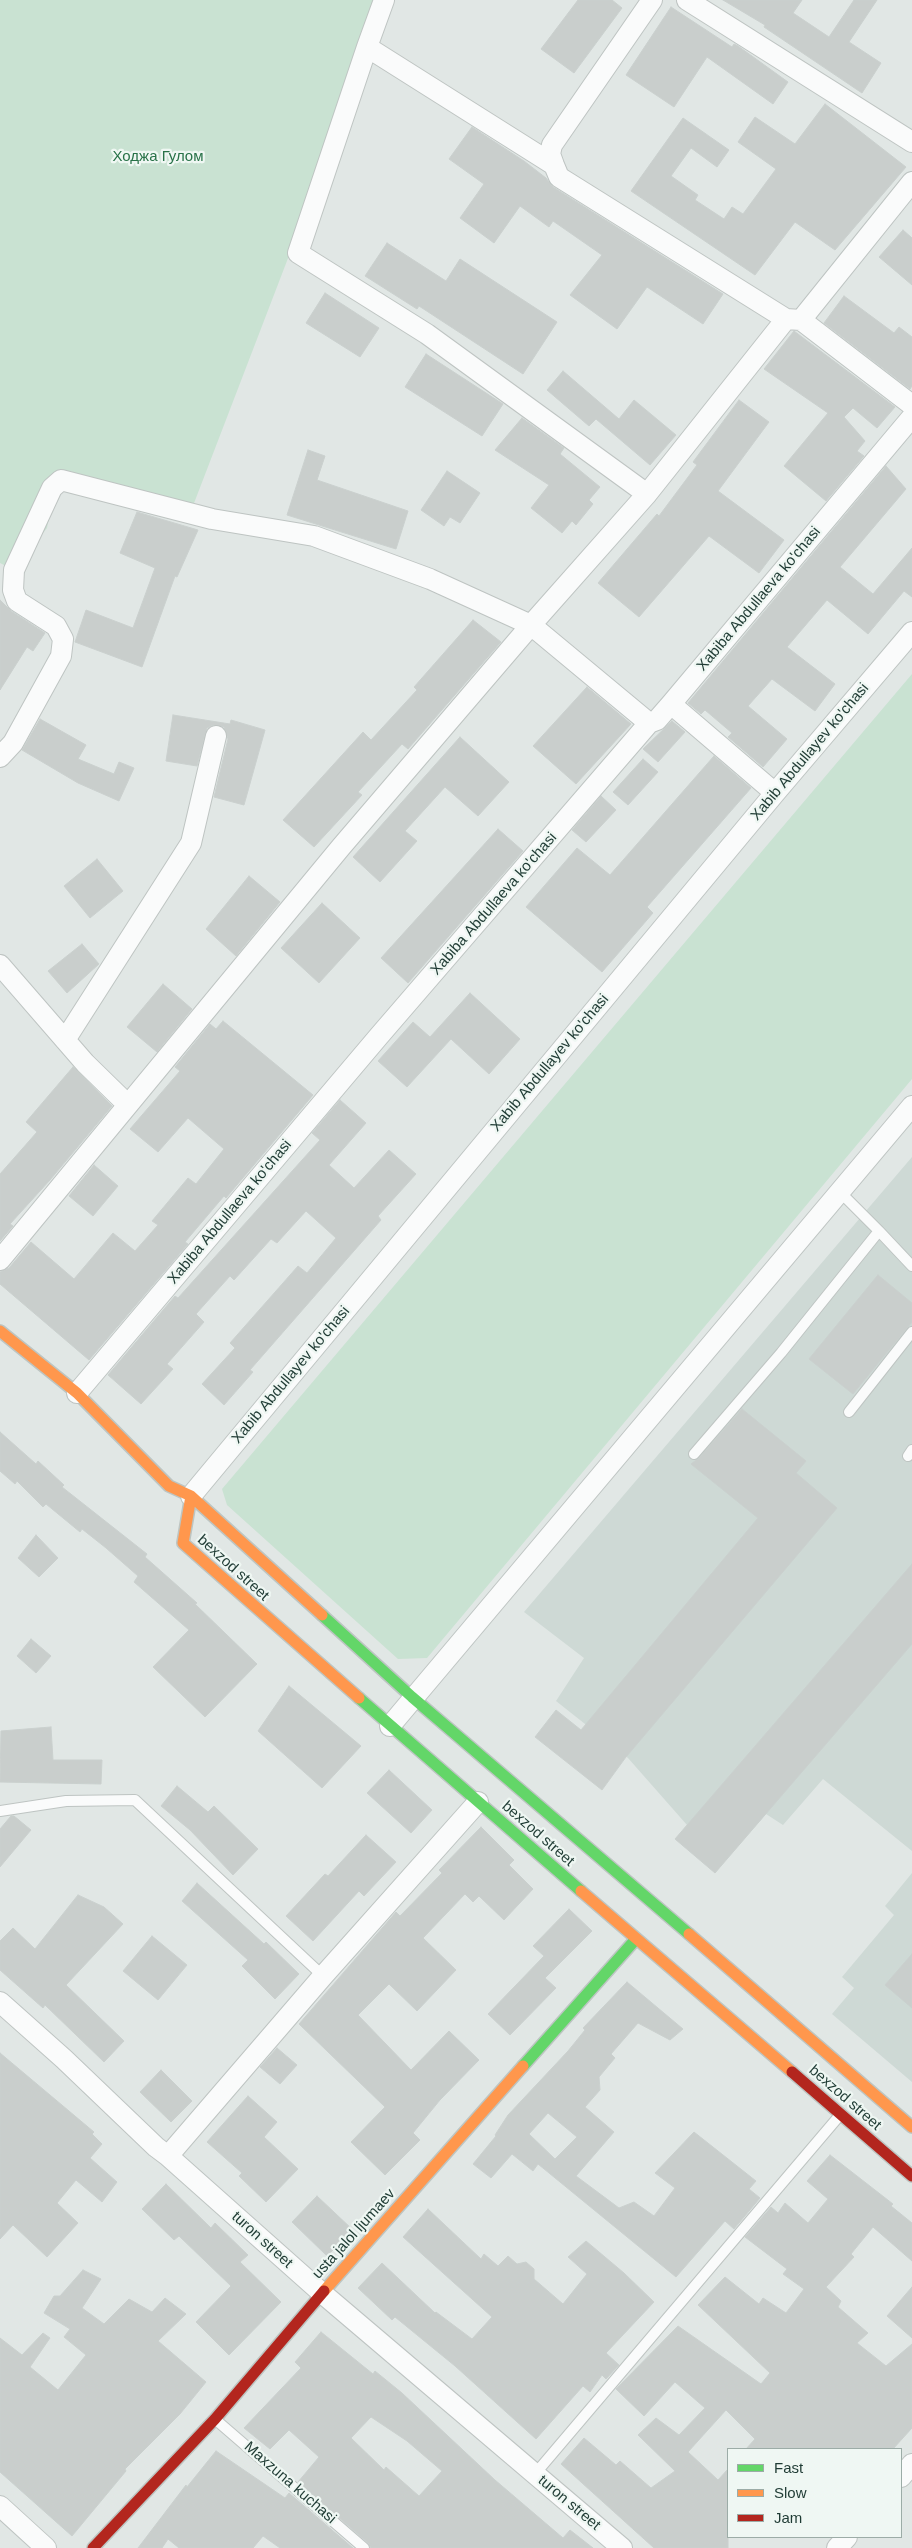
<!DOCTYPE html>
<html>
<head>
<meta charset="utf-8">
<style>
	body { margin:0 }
	#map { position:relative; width:912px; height:2548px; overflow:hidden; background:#e1e7e5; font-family:Arial,sans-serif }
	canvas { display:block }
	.legend { position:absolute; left:727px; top:2448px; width:175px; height:90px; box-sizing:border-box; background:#eff7f3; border:1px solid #9caca7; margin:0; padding:6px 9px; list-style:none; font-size:15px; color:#1f3b34 }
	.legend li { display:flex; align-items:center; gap:10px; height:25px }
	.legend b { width:25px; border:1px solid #9caca7 }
</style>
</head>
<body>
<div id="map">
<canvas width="912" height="2548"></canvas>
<ul class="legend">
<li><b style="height:6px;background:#63d668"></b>Fast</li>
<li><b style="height:6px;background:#ff974d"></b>Slow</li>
<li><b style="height:6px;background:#b3261e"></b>Jam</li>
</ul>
</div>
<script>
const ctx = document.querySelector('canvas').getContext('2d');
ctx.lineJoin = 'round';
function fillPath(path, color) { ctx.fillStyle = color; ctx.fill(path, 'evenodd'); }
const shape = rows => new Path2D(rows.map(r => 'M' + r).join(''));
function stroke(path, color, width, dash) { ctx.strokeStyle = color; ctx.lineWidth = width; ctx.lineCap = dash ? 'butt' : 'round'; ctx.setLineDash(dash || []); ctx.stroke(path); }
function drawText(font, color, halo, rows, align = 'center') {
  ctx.font = font + ' Arial,sans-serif'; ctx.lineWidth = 4.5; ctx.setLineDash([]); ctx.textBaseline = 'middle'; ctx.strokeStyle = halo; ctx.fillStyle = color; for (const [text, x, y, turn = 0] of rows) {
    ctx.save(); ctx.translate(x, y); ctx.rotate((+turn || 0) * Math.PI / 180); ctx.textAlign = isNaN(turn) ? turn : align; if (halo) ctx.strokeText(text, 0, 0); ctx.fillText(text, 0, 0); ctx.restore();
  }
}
fillPath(shape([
	[912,1157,912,1851,823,1779,783,1825,766,1814,715,1873,675,1839,687,1825,628,1758,556,1701,584,1658,524,1612],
	[912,1873,912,2082,832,2014,854,1988,842,1977,894,1915,885,1906]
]), '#ced9d5');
fillPath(shape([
	[0,0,377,0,333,141,191,511,57,474,47,528,14,570,0,563],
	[912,674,912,1079,427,1658,398,1659,227,1505,222,1489]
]), '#c9e2d2');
const building = shape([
	[578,0,612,0,622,8,574,73,541,49,578,0],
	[723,0,802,0,793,13,829,37,854,0,877,0,849,42,881,63,862,93,764,27,765,25,723,0],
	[671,7,732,47,734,44,738,46,788,82,773,104,707,57,674,107,626,75,671,7],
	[825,104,906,167,835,250,795,222,755,275,631,191,683,118,729,150,717,167,691,148,671,176,698,195,695,200,724,219,732,207,743,214,776,169,738,142,755,117,795,144,825,104],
	[472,127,524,161,546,178,553,187,723,294,703,324,647,287,617,329,570,295,602,255,553,221,549,227,520,206,494,243,460,218,484,184,449,159,472,127],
	[903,230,912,238,912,285,879,257,903,230],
	[387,243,446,281,460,259,557,322,523,374,419,306,417,309,365,276,387,243],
	[325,293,379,328,360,357,306,323,325,293],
	[844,296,894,333,899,327,912,337,912,386,910,389,824,323,844,296],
	[794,331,895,407,877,428,853,408,844,417,865,441,857,451,864,456,826,501,784,466,828,413,764,369,794,331],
	[426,354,503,404,482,436,405,387,426,354],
	[563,371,619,419,634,400,676,435,650,465,596,419,589,426,547,390,563,371],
	[739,400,769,422,718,491,784,540,759,573,709,536,639,617,598,583,657,514,659,516,697,465,693,462,739,400],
	[522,418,564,448,560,454,600,487,589,500,593,504,576,525,572,521,562,533,531,508,549,485,495,450,522,418],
	[308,450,325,456,317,480,408,511,396,549,287,515,308,450],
	[886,466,906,489,840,567,873,594,912,548,912,597,904,591,868,634,827,600,787,647,835,684,815,711,772,679,748,706,787,739,763,767,728,737,732,733,705,710,701,714,688,703,886,466],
	[447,471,480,493,460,523,450,517,444,526,421,510,447,471],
	[137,512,198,530,177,577,175,576,142,667,75,642,86,610,133,628,155,568,120,553,137,512],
	[0,600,11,611,45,633,33,651,27,647,0,690,0,600],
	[473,620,501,642,408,749,402,744,358,792,362,795,314,847,283,820,363,732,371,740,417,690,414,687,473,620],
	[587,687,631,724,576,784,533,746,587,687],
	[173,715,230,724,231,720,265,730,244,805,214,797,228,739,224,727,213,725,207,728,197,766,166,761,173,715],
	[40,719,86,745,78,759,114,774,119,762,134,768,119,801,78,783,22,750,40,719],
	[672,721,685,732,658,762,643,749,672,721],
	[460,737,509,782,478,816,445,787,405,831,417,841,380,882,353,857,460,737],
	[714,756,751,788,647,907,653,913,602,972,526,907,577,848,610,875,714,756],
	[643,759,658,772,628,805,613,792,643,759],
	[601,796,616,810,586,842,572,830,601,796],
	[498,829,523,851,408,983,381,958,498,829],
	[97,859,123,891,90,918,64,886,97,859],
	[249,876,280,902,236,956,206,929,249,876],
	[322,903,360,938,319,983,281,948,322,903],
	[82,944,99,964,67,993,48,971,82,944],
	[163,984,192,1009,157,1052,127,1027,163,984],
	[470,993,520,1039,489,1074,451,1039,407,1087,378,1061,413,1022,430,1037,470,993],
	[223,1021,313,1095,226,1198,224,1196,185,1242,188,1244,89,1360,0,1284,0,1272,9,1268,31,1242,74,1279,113,1233,135,1251,158,1225,152,1221,188,1178,196,1184,224,1149,188,1118,158,1152,130,1129,180,1071,175,1067,210,1024,216,1029,223,1021],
	[73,1067,112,1106,50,1180,10,1224,13,1226,0,1241,0,1174,37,1132,26,1122,73,1067],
	[340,1100,366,1123,329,1165,354,1188,389,1150,416,1174,378,1216,381,1220,250,1370,253,1372,224,1405,202,1384,235,1348,230,1343,298,1266,307,1273,336,1238,306,1211,277,1243,271,1239,234,1280,230,1276,196,1314,204,1322,167,1364,173,1369,141,1404,108,1375,175,1296,178,1298,320,1140,312,1133,340,1100],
	[94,1165,118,1186,93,1216,69,1196,94,1165],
	[878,1275,912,1303,912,1322,853,1394,809,1359,878,1275],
	[742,1409,806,1461,796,1473,837,1508,626,1757,602,1790,535,1737,556,1710,581,1730,758,1518,691,1464,699,1458,742,1409],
	[0,1432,36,1464,38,1461,64,1485,62,1487,147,1554,145,1557,197,1603,195,1604,257,1664,205,1717,153,1667,189,1630,134,1582,138,1576,106,1548,82,1529,80,1532,46,1504,43,1507,17,1481,15,1484,0,1471,0,1432],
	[36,1535,58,1558,39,1577,18,1558,36,1535],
	[912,1564,912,1644,715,1873,675,1839,912,1564],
	[31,1639,51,1656,36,1673,17,1656,31,1639],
	[289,1686,361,1746,322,1788,258,1731,289,1686],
	[51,1727,53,1760,102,1760,101,1784,0,1782,1,1731,51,1727],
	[389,1770,432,1810,411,1833,367,1793,389,1770],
	[177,1786,208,1812,214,1806,258,1849,233,1875,190,1830,161,1806,177,1786],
	[11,1816,14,1816,31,1830,0,1867,0,1829,11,1816],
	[481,1827,514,1860,509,1865,533,1889,504,1920,479,1896,473,1902,465,1894,423,1938,456,1970,417,2011,389,1984,358,2015,411,2070,449,2031,479,2060,440,2100,413,2133,420,2140,385,2175,351,2142,385,2107,299,2024,396,1912,400,1916,442,1873,439,1870,481,1827],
	[366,1835,396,1862,364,1896,359,1891,313,1941,286,1916,325,1874,328,1876,366,1835],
	[197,1883,264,1944,266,1942,299,1974,275,1999,242,1966,248,1960,182,1901,197,1883],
	[78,1895,104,1907,123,1924,66,1985,124,2041,104,2062,45,2005,43,2008,0,1970,0,1941,13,1928,35,1949,78,1895],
	[569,1909,592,1931,545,1978,556,1988,510,2035,488,2014,544,1956,533,1946,569,1909],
	[152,1936,187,1965,158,2000,123,1971,152,1936],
	[912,1954,912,2008,885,1985,912,1954],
	[627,1982,683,2029,670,2040,638,2023,611,2054,615,2058,599,2077,600,2090,585,2107,614,2132,576,2176,619,2208,634,2202,654,2216,675,2188,655,2173,694,2132,756,2181,749,2189,760,2198,734,2229,725,2221,676,2277,538,2164,533,2171,512,2154,491,2178,473,2164,496,2136,495,2135,508,2115,568,2051,585,2030,583,2028,627,1982],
	[548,2113,577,2137,555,2159,529,2134,548,2113],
	[277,2048,297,2065,280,2084,260,2067,277,2048],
	[0,2053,94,2132,92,2134,102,2144,90,2158,117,2182,102,2202,76,2180,57,2203,78,2223,47,2257,13,2225,0,2239,0,2053],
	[161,2070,192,2101,171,2122,140,2092,161,2070],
	[248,2096,277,2122,264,2137,298,2169,266,2202,239,2176,242,2173,207,2142,248,2096],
	[830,2155,893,2204,891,2206,912,2223,912,2261,873,2227,851,2254,854,2257,826,2287,841,2301,838,2307,868,2333,857,2343,886,2366,912,2344,912,2428,893,2449,746,2449,755,2439,726,2410,688,2452,718,2480,728,2469,728,2548,654,2548,561,2464,584,2438,616,2465,620,2461,651,2488,675,2471,638,2435,656,2418,679,2435,705,2408,675,2382,644,2416,616,2389,678,2326,761,2384,770,2373,698,2305,725,2277,759,2304,763,2298,786,2313,804,2289,783,2274,787,2269,745,2237,771,2207,778,2213,785,2203,808,2223,828,2199,807,2181,830,2155],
	[166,2184,211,2228,215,2223,248,2255,240,2262,281,2302,229,2355,196,2322,231,2286,179,2236,174,2240,142,2209,166,2184],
	[317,2196,353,2230,327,2256,292,2222,317,2196],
	[428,2209,481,2259,484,2254,498,2266,508,2256,517,2264,526,2262,534,2269,534,2279,563,2304,587,2274,568,2257,586,2241,624,2273,654,2302,606,2353,619,2365,606,2379,602,2375,590,2392,583,2386,536,2439,455,2366,395,2317,392,2320,358,2288,382,2263,435,2313,436,2312,472,2339,492,2317,403,2237,428,2209],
	[83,2270,101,2279,82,2308,104,2324,129,2299,152,2312,165,2298,186,2314,158,2341,206,2382,180,2414,125,2469,126,2471,72,2536,0,2472,0,2338,22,2355,43,2333,50,2338,30,2367,58,2390,86,2355,64,2337,70,2329,44,2313,54,2296,60,2296,83,2270],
	[912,2287,912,2338,887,2316,912,2287],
	[321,2332,373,2374,375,2371,402,2393,495,2480,563,2538,570,2530,593,2548,371,2548,368,2543,298,2482,319,2457,289,2430,270,2449,244,2428,301,2368,295,2362,321,2332],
	[371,2417,407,2441,442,2471,419,2496,386,2467,384,2470,351,2438,371,2417],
	[216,2451,285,2498,289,2493,353,2548,280,2548,263,2536,253,2548,179,2548,168,2539,162,2548,138,2548,186,2485,187,2487,216,2451]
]);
fillPath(building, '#c9cecc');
stroke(building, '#cad0ce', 1);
const lane = shape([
	[879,1231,912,1266],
	[849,1412,912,1332],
	[694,1454,781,1353,879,1231,840,1192],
	[908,1456,912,1450],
	[0,1811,66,1801,135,1800,323,1976],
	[216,2420,364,2548],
	[535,2474,840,2115]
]);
const street = shape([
	[652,0,552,145,550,154,554,165,559,177,786,319],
	[687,0,912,142],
	[367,47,384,0],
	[554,165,367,47,298,253,427,334,647,494],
	[801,320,912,405],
	[671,704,775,793],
	[0,757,13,743,61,656,63,639,56,626,17,601,13,590,14,570,52,488,61,480,212,519,314,536,430,579,531,625,649,723],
	[0,965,85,1063,128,1105],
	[65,1040,191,843,216,736],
	[0,1260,341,847,531,625,647,494,786,319,801,320,912,182],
	[77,1393,379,1036,649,723,657,720,671,704,912,417],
	[191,1496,775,793,912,632],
	[390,1726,912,1106],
	[0,2002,64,2059,156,2147,168,2156,322,2293,622,2548],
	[168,2156,323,1976,478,1802],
	[901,2477,912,2464],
	[0,2506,46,2548],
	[837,2548,847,2537]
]);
const fast = shape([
	[322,1615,412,1697,689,1934],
	[359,1698,581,1891],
	[523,2066,636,1939]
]);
const slow = shape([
	[0,1331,77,1393,169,1486,191,1496,322,1615],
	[191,1496,183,1543,359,1698],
	[581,1891,792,2072],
	[689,1934,912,2127],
	[324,2291,523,2066]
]);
const jam = shape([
	[792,2072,912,2176],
	[93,2548,215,2419,324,2291]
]);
stroke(lane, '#bec4c2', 12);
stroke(street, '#bec4c2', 22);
stroke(fast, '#bdc5c2', 14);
stroke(slow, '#bdc5c2', 14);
stroke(jam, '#bdc5c2', 14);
stroke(lane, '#fafbfb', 10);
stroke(street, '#fafbfb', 20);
stroke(fast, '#63d668', 11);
stroke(slow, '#ff974d', 11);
stroke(jam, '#b3261e', 11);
drawText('15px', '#287248', '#eff7f3', [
	["Ходжа Гулом",158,157]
]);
drawText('15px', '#1f3b34', '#eff7f3', [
	["Xabiba Abdullaeva ko'chasi",759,599,-50],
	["Xabib Abdullayev ko'chasi",810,752,-50],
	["Xabiba Abdullaeva ko'chasi",494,904,-49],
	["Xabib Abdullayev ko'chasi",550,1063,-50],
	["Xabiba Abdullaeva ko'chasi",230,1212,-50],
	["Xabib Abdullayev ko'chasi",291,1375,-50],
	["bexzod street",233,1568,42],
	["bexzod street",538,1834,41],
	["bexzod street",845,2098,41],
	["usta jalol ljumaev",354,2234,-48],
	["turon street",262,2240,42],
	["Maxzuna kuchasi",290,2483,41],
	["turon street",569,2503,40]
]);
</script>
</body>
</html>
